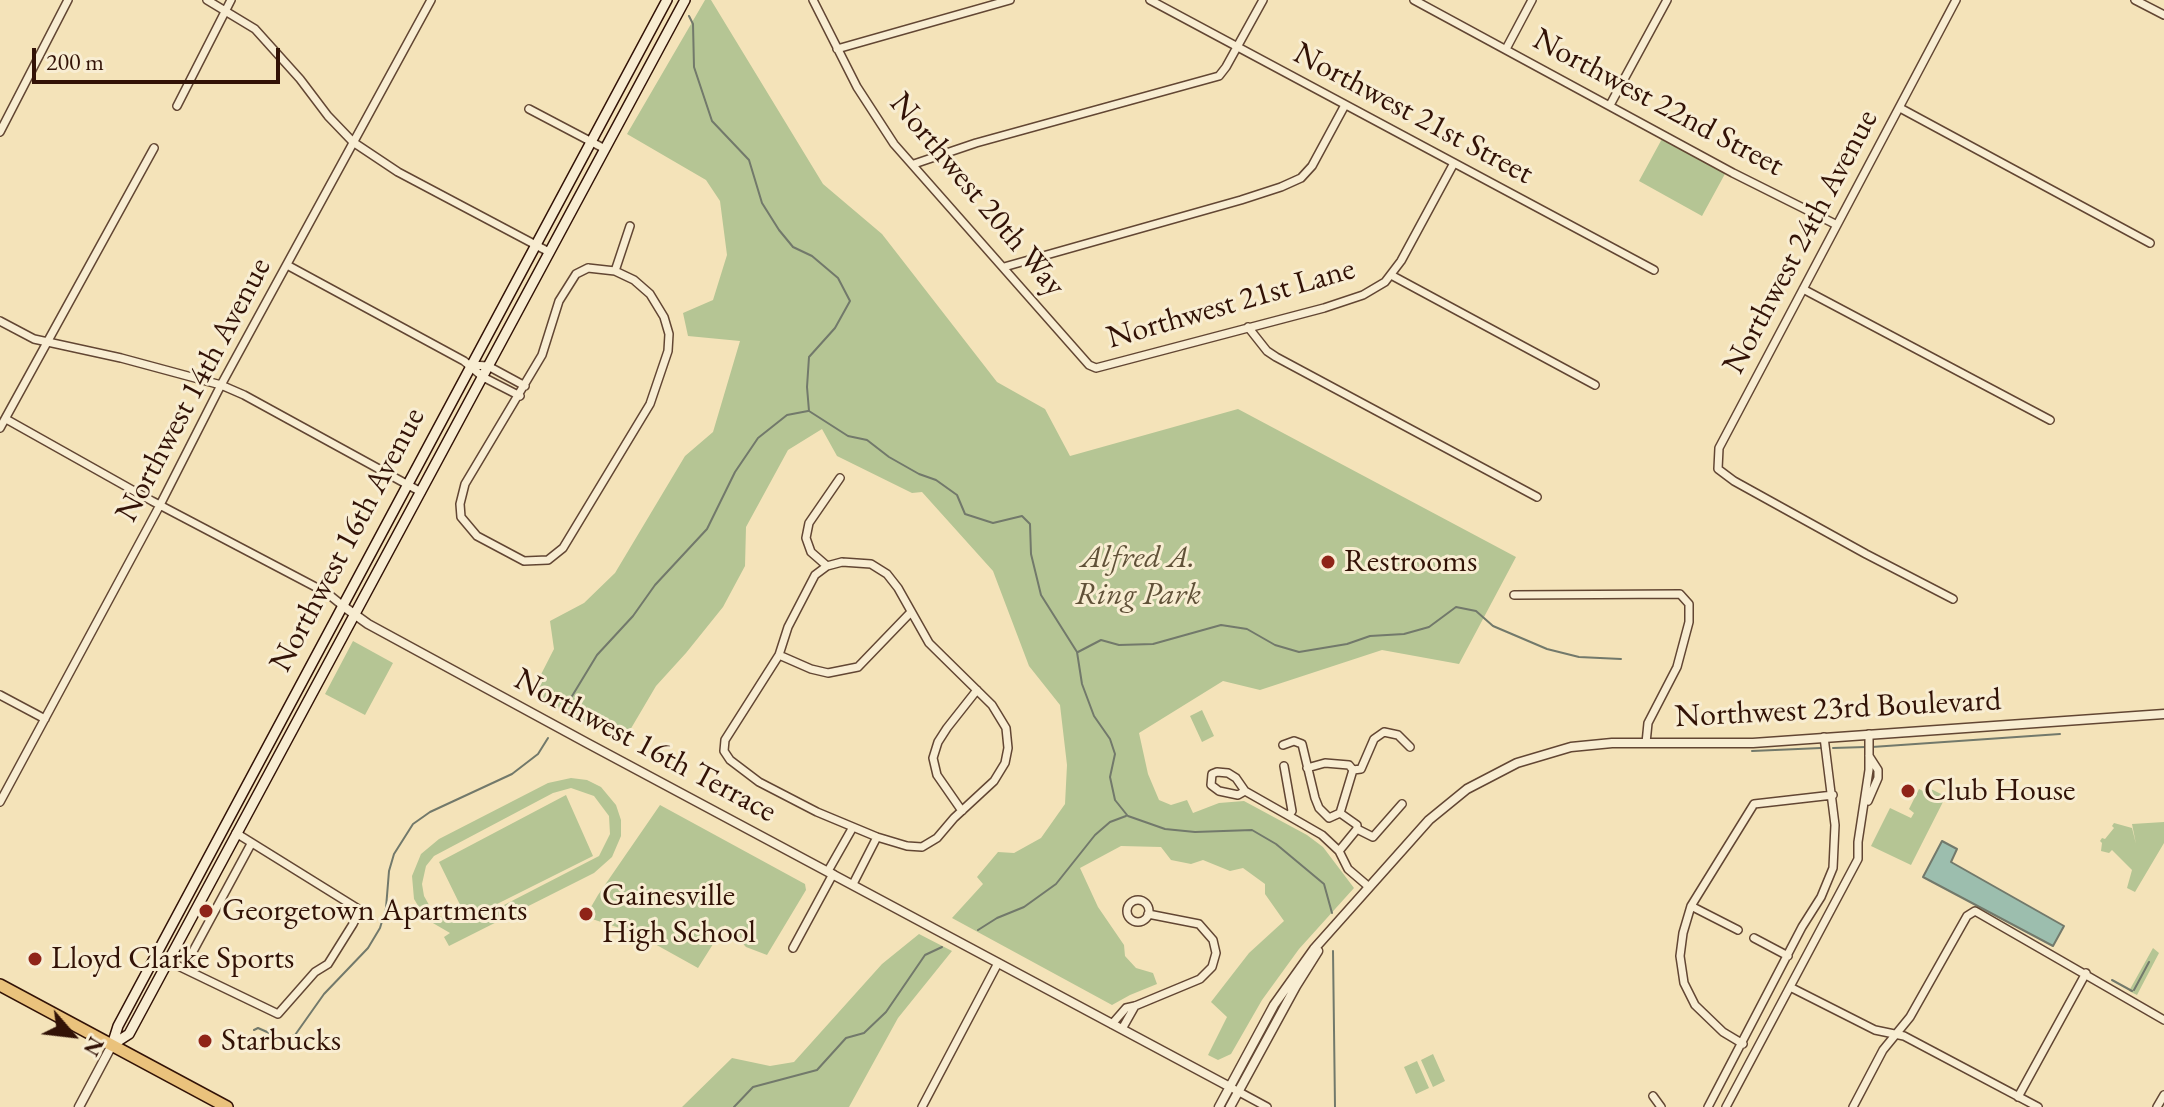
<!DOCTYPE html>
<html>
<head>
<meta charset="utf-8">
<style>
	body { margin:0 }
	#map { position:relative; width:2164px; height:1107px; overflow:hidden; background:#f4e3b9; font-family:"EB Garamond",serif }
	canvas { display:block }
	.north { position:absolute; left:32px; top:995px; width:80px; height:80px; -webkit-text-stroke:6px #f8edd2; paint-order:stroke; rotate:118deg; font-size:22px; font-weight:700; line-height:32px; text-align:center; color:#321206 }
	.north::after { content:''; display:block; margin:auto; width:28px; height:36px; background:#321206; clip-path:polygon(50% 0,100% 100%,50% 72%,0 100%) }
	.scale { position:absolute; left:32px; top:48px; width:248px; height:36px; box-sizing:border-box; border:4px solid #321206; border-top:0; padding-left:10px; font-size:24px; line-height:28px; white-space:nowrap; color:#321206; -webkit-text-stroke:6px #f8edd2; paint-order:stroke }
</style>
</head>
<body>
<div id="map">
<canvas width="2164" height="1107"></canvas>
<div class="north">N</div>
<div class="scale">200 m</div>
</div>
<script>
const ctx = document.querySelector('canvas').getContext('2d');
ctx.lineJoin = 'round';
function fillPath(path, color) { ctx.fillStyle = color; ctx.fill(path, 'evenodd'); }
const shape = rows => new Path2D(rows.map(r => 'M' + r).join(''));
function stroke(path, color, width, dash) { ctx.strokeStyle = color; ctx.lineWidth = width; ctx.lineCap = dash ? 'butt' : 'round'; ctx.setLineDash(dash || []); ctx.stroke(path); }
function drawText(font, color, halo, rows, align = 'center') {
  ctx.font = font + ' "EB Garamond",serif'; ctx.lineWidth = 6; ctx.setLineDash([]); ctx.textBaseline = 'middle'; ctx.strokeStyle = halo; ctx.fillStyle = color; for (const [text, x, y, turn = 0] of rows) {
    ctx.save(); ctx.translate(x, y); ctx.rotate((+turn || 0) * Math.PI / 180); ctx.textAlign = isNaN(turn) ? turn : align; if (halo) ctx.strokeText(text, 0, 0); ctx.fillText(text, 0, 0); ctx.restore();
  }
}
fillPath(shape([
	[705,0,711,0,823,184,882,234,997,382,1045,409,1070,456,1238,409,1516,557,1459,664,1382,650,1260,690,1223,681,1139,733,1148,774,1159,800,1171,805,1187,800,1193,813,1219,803,1244,801,1307,835,1323,847,1354,888,1299,949,1262,1000,1231,1054,1218,1060,1208,1055,1227,1017,1211,1002,1249,953,1284,921,1265,894,1265,884,1243,868,1230,871,1203,860,1191,864,1171,860,1161,847,1121,846,1080,868,1098,907,1124,945,1125,956,1136,968,1153,973,1157,984,1130,995,1112,1005,952,918,983,884,977,877,998,852,1014,853,1041,838,1065,804,1067,765,1060,705,1029,666,993,571,922,492,912,493,837,456,822,429,788,450,746,527,745,566,723,607,686,653,656,686,623,742,531,694,554,649,550,621,584,603,615,573,685,456,713,432,740,341,688,336,683,313,713,300,727,255,720,201,706,180,627,134],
	[1663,137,1726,172,1702,216,1639,181],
	[353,641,393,663,365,715,325,694],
	[1202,710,1214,736,1202,742,1190,716],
	[571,778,587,780,601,787,616,805,621,820,621,836,612,857,594,873,449,946,444,937,450,933,426,919,414,899,412,876,421,854,439,839,548,783],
	[571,788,594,796,609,816,610,834,599,856,473,921,449,921,433,912,424,896,422,884,426,866,434,856,553,793],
	[1929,788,1943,795,1947,794,1911,865,1871,846,1890,808,1911,818,1914,813,1909,809,1919,789,1927,793],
	[566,795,593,856,467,919,439,862],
	[660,805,805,884,806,890,767,955,746,947,725,925,698,968,635,933,592,919,591,907,598,895],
	[2164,822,2164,843,2135,892,2127,888,2132,870,2112,850,2109,853,2101,851,2102,843,2100,841,2102,838,2105,839,2114,828,2112,826,2114,823,2132,828,2136,844,2132,824],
	[919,934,952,951,898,1018,849,1107,682,1107,732,1058,770,1066,794,1062,882,964],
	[2153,948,2159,953,2137,995,2129,991],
	[1433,1054,1445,1081,1433,1087,1421,1060],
	[1417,1061,1429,1088,1416,1094,1404,1067]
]), '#b5c594');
const water = shape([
	[1942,841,1957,849,1951,862,2064,926,2053,946,1923,877,1942,841]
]);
fillPath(water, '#9cbeae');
stroke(water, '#72796b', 2);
stroke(shape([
	[689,16,693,24,694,67,712,121,749,160,762,203,779,230,793,247,812,256,838,278,850,301,835,328,809,357,807,387,809,411,848,436,867,440,889,457,919,474,936,480,957,495,965,514,993,523,1022,516,1030,524,1031,554,1041,595,1077,652,1082,684,1094,716,1110,739,1115,754,1110,777,1115,800,1127,815],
	[1078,652,1101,640,1119,645,1153,644,1221,625,1247,629,1275,645,1299,652,1347,644,1370,636,1404,634,1429,627,1456,607,1476,611,1493,626,1547,649,1579,657,1621,659],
	[566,706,597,655,633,616,655,585,707,529,735,472,758,438,787,415,808,411],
	[1872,747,2060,734],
	[1833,748,1866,747],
	[1752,751,1821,748],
	[1128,816,1165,829,1195,832,1252,830,1276,844,1324,884,1332,913],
	[978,930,997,918,1024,907,1056,884,1095,835,1110,822,1126,816],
	[1333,951,1335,1107],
	[2112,980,2132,991],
	[2134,990,2149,962],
	[254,1030,258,1028,283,1039,295,1035,324,994,368,948,380,928,386,908,389,871,394,854,413,824,430,812,512,774,538,754,548,738],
	[734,1107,753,1087,817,1070,846,1038,864,1033,886,1012,925,955,942,947]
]), '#72796b', 2);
const minor = shape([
	[207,0,255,29,300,79,328,116,353,142,398,172,549,252],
	[813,0,857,87,894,144,1089,365,1096,368,1324,308,1363,295,1385,282,1401,261,1454,163],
	[1150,0,1654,270],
	[1414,0,1733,173,1837,225],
	[2135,0,2164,15],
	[837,49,1010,0],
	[1506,49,1532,0],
	[1610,105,1667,0],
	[177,106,231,0],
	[1900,108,2150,243],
	[529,109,605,149],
	[0,132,68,0],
	[914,164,976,143,1219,76,1226,67,1263,0],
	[287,265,464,361,483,377,520,396],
	[1004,267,1241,200,1281,187,1301,178,1312,166,1345,105],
	[588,268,615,271,634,280,650,294,664,317,669,334,668,351,650,404,563,548,548,560,524,561,477,536,461,517,460,504,465,484,542,355,559,301,576,274,588,268],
	[615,271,630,226],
	[1391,275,1595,385],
	[1803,289,2050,420],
	[0,321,34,339,121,358,221,385,244,395,421,492],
	[1248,327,1267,351,1276,357,1537,497],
	[471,365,488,366,525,386],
	[6,419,152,501,327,593,343,606],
	[0,428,154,148],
	[842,562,871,564,887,574,898,588,929,643,992,705,1006,728,1008,748,1005,763,994,781,954,818,937,838,922,847,907,846,877,837,817,812,759,782,730,760,724,751,725,740,779,655,788,627,815,575,827,566,842,562],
	[827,566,811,552,806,538,809,523,840,478],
	[1514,595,1680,594,1689,604,1689,622,1677,667,1648,723,1646,743],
	[1953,599,1866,554,1734,481,1718,469,1719,448,1956,0],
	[779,655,811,669,828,673,858,667,911,612],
	[0,695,45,719],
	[1283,745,1294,741,1302,744,1315,798,1319,808,1329,818,1340,813,1353,770,1349,765,1325,763,1307,768],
	[1284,766,1292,811,1289,816,1322,835,1339,851],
	[1353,770,1361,769,1374,739,1384,732,1398,735,1410,747],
	[1245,791,1236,778,1228,773,1217,772,1212,774,1211,785,1219,791,1238,795,1245,791,1289,816],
	[1868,801,1878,778,1878,770,1869,756],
	[0,802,160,505,221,385,431,0],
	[962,811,937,775,933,758,938,742,947,728,977,690],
	[1340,813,1357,825,1357,829],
	[828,871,853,827],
	[853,884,877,837],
	[1369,887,1348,869,1339,851,1357,829,1373,837,1402,804],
	'1127 911a11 11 0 1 1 22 0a11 11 0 1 1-22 0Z',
	[1691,906,1754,804,1833,795],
	[1738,930,1691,906,1683,933,1680,956,1684,983,1695,1005,1723,1032,1743,1044],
	[1754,938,1788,956],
	[793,948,833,874],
	[168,961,278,1014,315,972,328,964,353,924,360,910,236,833],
	[184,968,251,844],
	[1790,987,1875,1030,1904,1036,2038,1107],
	[1112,1024,1126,1008,1135,1006,1200,979,1212,967,1216,953,1213,940,1199,924,1148,914],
	[1122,1029,1135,1006],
	[1230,1087,1267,1107],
	[1653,1096,1661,1107],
	[2018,1097,2086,973],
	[922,1107,998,963],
	[1708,1107,1802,927,1821,897,1833,868,1835,825,1824,737],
	[1726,1107,1858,859,1858,842,1869,770,1869,734],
	[1853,1107,1883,1050,1910,1017,1967,916,1975,911,2164,1020],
	[2157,1107,2164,1095]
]);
const tertiary = shape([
	[343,606,368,624,587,743,1230,1087],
	[79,1107,112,1045],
	[1219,1107,1274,1005,1314,949,1429,820,1467,789,1517,763,1571,747,1612,743,1753,743,2164,714],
	[1230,1107,1296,986,1318,951]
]);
const secondary = shape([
	[112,1045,129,1034,685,0],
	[112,1045,118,1026,667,0]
]);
const primary = shape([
	[0,985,227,1107]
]);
stroke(minor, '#624633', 10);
stroke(tertiary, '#624633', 11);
stroke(secondary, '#321206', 12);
stroke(primary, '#321206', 14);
stroke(minor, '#f8edd2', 7);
stroke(tertiary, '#f8edd2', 8);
stroke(secondary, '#f8edd2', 9);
stroke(primary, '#eac27c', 11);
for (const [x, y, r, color] of [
	[1328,562,8,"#8f2418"],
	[1908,791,8,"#8f2418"],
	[206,911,8,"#8f2418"],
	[586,914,8,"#8f2418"],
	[35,959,8,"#8f2418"],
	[205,1041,8,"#8f2418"]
]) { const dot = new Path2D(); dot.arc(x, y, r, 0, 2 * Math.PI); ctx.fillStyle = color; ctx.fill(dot); stroke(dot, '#f8edd2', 3); }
drawText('32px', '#321206', '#f8edd2', [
	["Northwest 22nd Street",1658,103,28],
	["Northwest 21st Street",1413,114,28],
	["Northwest 20th Way",977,195,50],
	["Northwest 24th Avenue",1801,242,-62],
	["Northwest 21st Lane",1231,304,-16],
	["Northwest 14th Avenue",194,390,-62],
	["Northwest 16th Avenue",348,540,-62],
	["Northwest 23rd Boulevard",1838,709,-3],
	["Northwest 16th Terrace",645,746,28]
]);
drawText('italic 32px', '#605138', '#f8edd2', [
	["Alfred A.",1138,558],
	["Ring Park",1138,595]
]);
drawText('32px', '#321206', '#f8edd2', [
	["Restrooms",1344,562],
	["Club House",1924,791],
	["Gainesville",602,896],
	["High School",602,933],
	["Georgetown Apartments",222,911],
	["Lloyd Clarke Sports",51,959],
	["Starbucks",221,1041]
], 'left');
</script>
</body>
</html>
